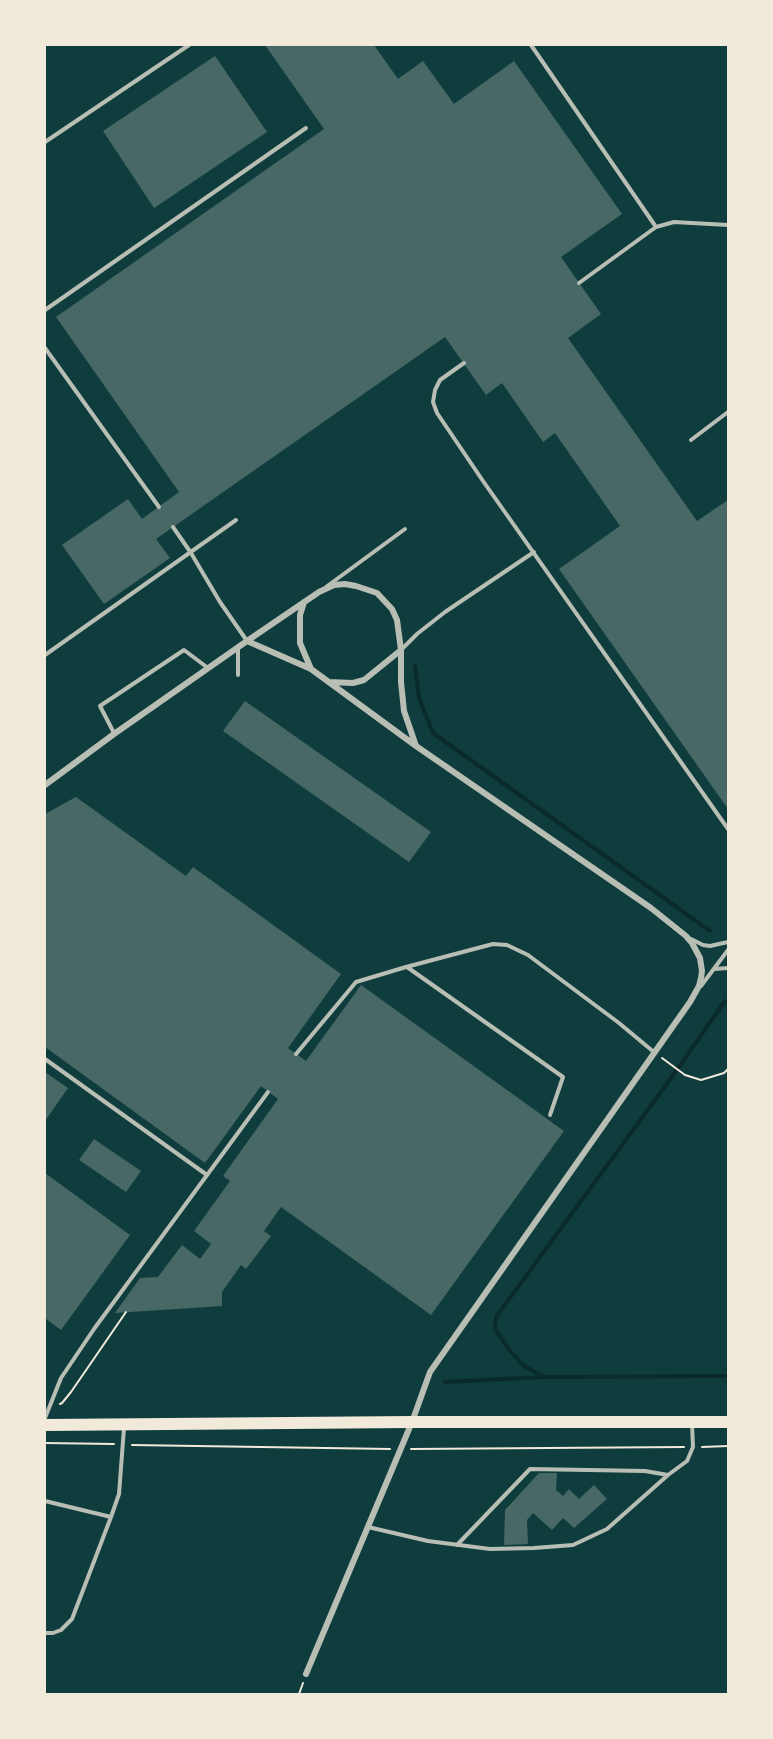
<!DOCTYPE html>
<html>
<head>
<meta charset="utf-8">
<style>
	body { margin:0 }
	#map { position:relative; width:773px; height:1739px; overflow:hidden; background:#0f3d3e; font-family:Poppins,sans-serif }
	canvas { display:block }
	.frame { position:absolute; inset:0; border:46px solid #f1e9da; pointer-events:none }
</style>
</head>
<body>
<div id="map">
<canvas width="773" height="1739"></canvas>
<div class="frame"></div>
</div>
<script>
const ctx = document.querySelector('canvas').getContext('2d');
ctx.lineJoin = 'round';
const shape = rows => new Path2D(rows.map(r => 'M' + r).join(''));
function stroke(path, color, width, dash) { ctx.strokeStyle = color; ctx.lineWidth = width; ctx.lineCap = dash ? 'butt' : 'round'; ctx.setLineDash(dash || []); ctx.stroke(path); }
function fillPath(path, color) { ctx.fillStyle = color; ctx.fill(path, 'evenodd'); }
stroke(shape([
	[415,666,419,698,433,733,710,931],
	[725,1001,669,1081,496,1317,495,1329,510,1351,524,1366,544,1377,728,1376],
	[445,1382,543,1377]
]), '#0a2a2b', 4);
fillPath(shape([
	[265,45,374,45,398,79,423,61,454,104,514,61,622,214,561,257,601,314,568,338,697,521,728,500,728,809,559,569,620,526,555,433,543,442,502,383,486,395,445,337,156,539,170,558,104,604,62,545,128,499,142,519,179,492,56,317,324,129],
	[215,56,267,132,154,208,103,131],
	[245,701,431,832,409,862,223,731],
	[76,797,186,876,193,867,341,974,288,1048,306,1061,361,985,564,1131,431,1315,281,1207,264,1231,271,1236,246,1269,241,1265,222,1292,222,1306,115,1313,140,1278,158,1277,182,1245,200,1259,211,1244,194,1231,230,1181,223,1176,278,1099,261,1086,205,1163,45,1047,45,814],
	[45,1072,68,1088,45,1121],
	[94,1139,141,1171,126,1192,79,1160],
	[45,1173,130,1235,61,1330,45,1318],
	[539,1473,557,1473,556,1490,563,1496,569,1489,579,1499,594,1485,607,1499,574,1528,563,1518,552,1530,533,1513,527,1520,528,1544,504,1545,505,1510]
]), '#486865');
stroke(shape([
	[662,1058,685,1075,701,1080,724,1073,728,1069],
	[60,1404,62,1403,71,1392,126,1312],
	[45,1443,114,1444],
	[132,1445,390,1449],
	[702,1447,728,1446],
	[411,1449,684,1447],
	[299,1694,303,1683]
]), '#f1e9da', 2);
stroke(shape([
	[531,45,656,227],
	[45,142,189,45],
	[579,283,656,227,674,222,728,225],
	[45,310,306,128],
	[45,348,159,507],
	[464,363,440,380,435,390,433,402,437,413,483,481,728,829],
	[691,440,728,412],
	[173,527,191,553,220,602,247,641],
	[326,587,405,529],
	[402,649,417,634,445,612,534,552],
	[45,655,236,520],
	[238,675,238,647],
	[114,733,100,706,184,650,208,668],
	[691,939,703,945,710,946,728,942],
	[407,967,563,1077,550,1115],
	[714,969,728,968],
	[701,986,728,950],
	[296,1054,356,982,406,967,493,944,507,945,528,955,619,1023,655,1053],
	[45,1059,207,1175],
	[45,1418,61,1378,94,1329,268,1092],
	[45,1501,111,1517],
	[368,1527,428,1541,490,1549,534,1548,573,1545,607,1529,668,1475,687,1461,693,1447,692,1424],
	[457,1545,530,1469,645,1471,668,1475],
	[45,1633,53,1633,61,1630,72,1619,111,1517,119,1494,124,1428]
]), '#b8beb3', 4);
stroke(shape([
	[304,602,300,615,300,643,311,669],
	[247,641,319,592,334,585,345,584,356,586,377,593,392,609,397,620,401,650,401,682,404,711,416,746],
	[329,682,353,683,364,680,401,650],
	[45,785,114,734,247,641,311,669,416,746,651,908,686,936,692,943,700,958,702,971,701,978,699,986,690,1002,430,1372,412,1422,306,1674]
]), '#b8beb3', 6);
stroke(shape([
	[45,1425,412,1422,728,1422]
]), '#f1e9da', 12);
</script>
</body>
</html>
